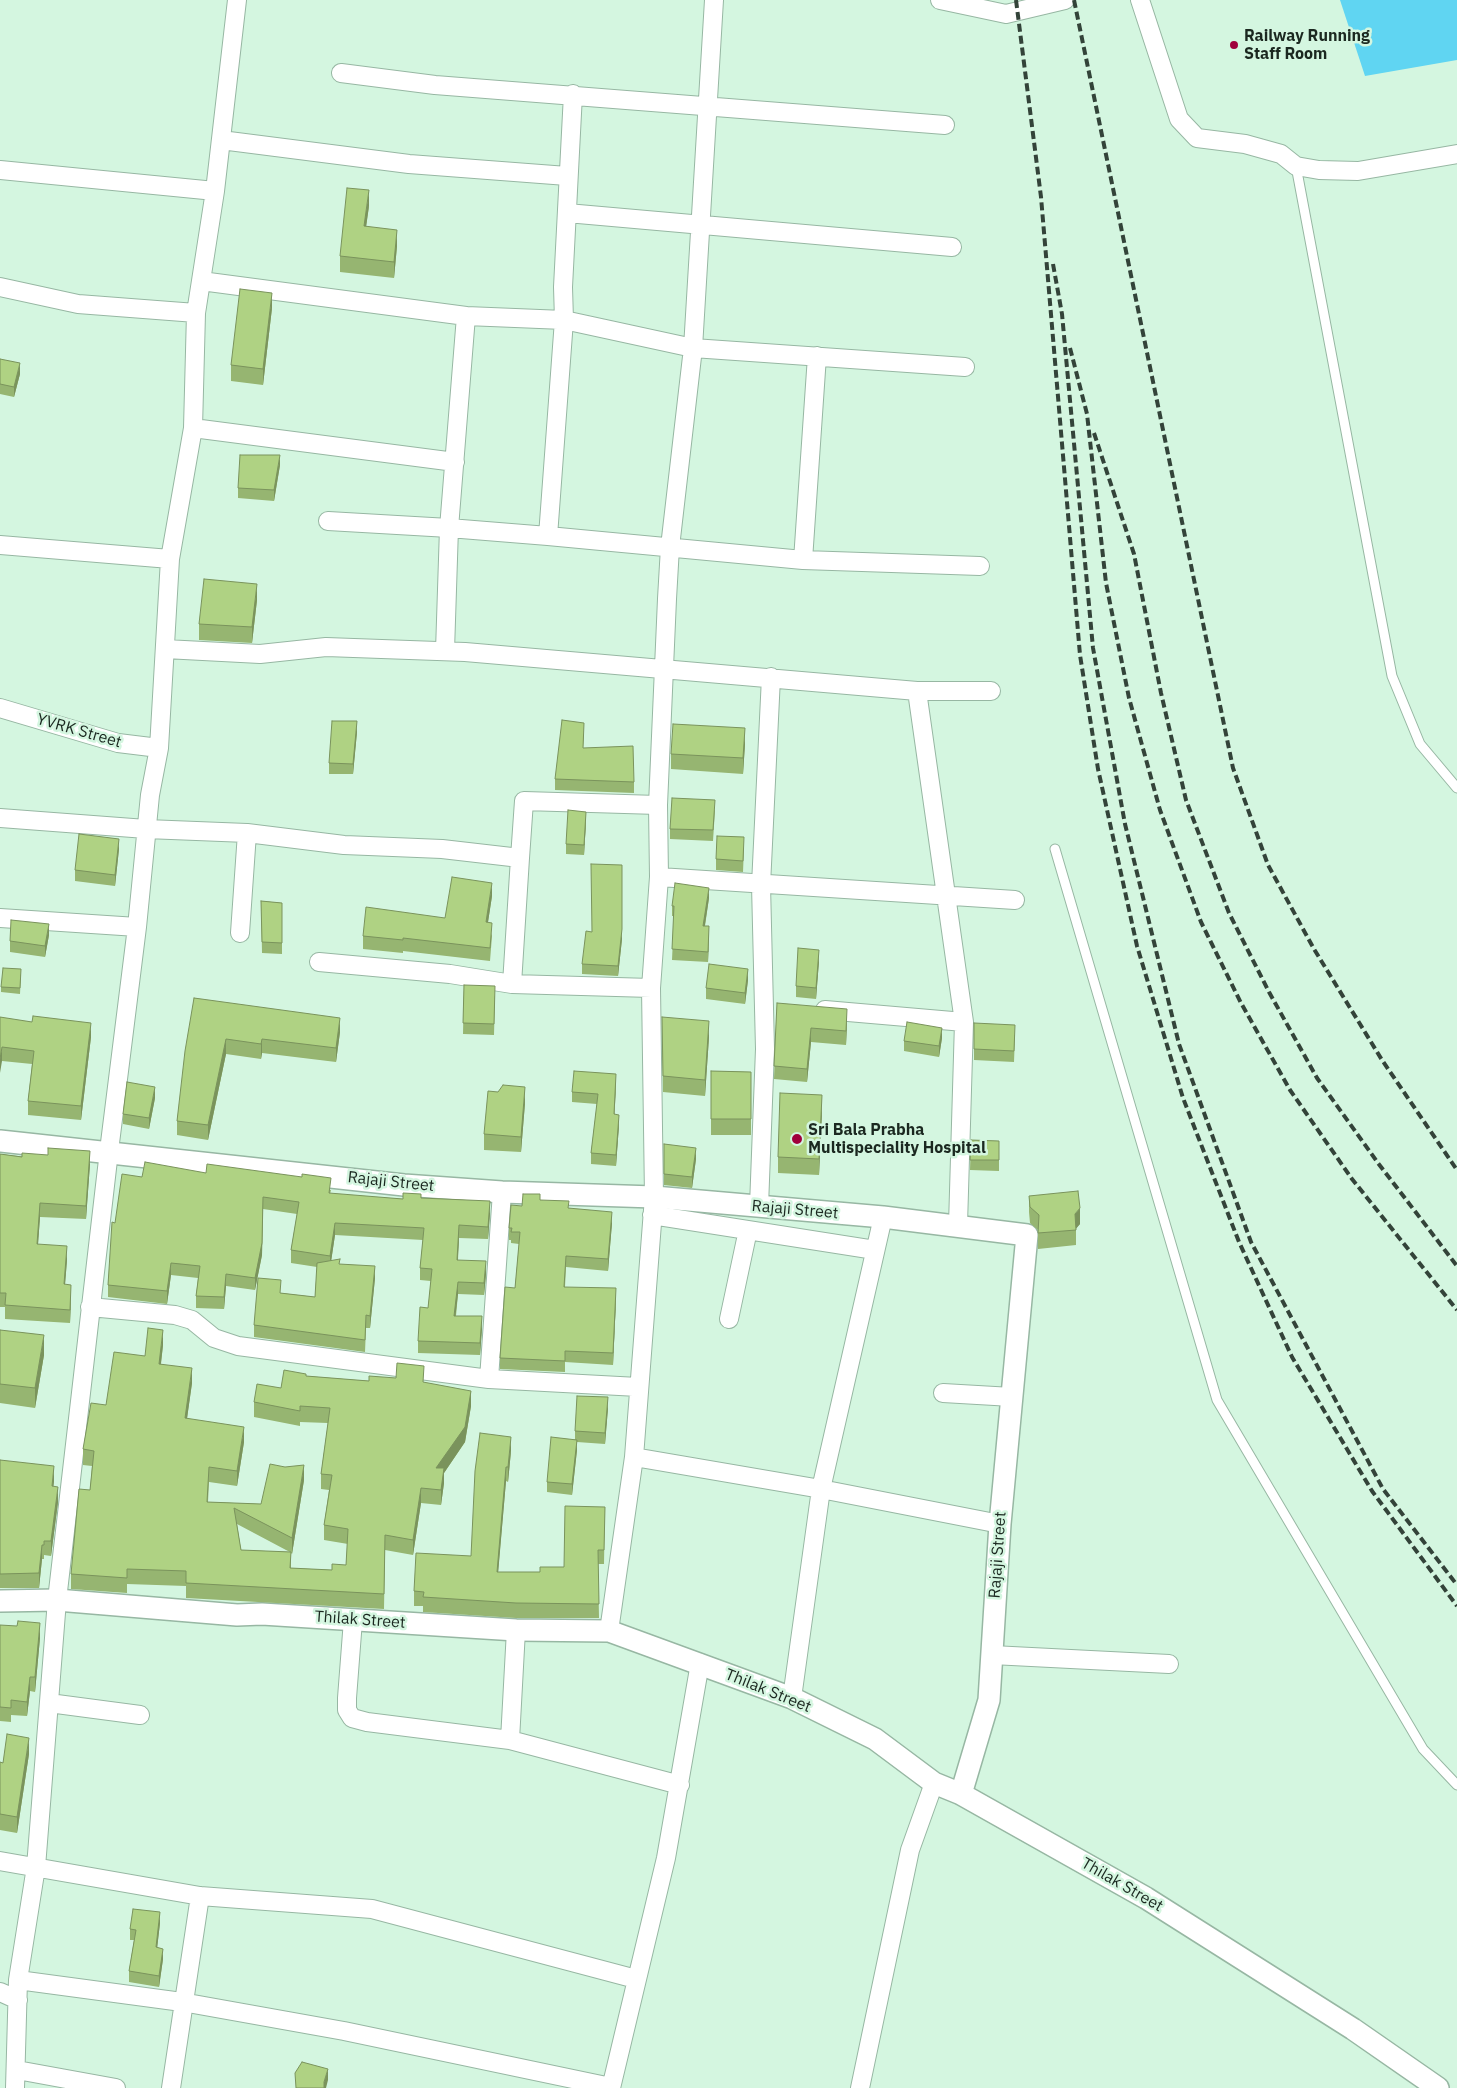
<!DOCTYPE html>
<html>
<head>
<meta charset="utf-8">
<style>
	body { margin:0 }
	canvas { display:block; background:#d4f6e0 }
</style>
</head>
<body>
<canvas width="1457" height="2088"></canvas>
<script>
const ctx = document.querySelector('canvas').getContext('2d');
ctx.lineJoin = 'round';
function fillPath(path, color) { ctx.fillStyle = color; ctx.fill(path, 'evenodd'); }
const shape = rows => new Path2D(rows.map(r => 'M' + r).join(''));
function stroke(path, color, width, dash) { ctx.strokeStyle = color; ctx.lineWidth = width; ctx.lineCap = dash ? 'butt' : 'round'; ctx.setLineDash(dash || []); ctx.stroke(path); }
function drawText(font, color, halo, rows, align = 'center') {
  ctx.font = font + ' "IBM Plex Sans",sans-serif'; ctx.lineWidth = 5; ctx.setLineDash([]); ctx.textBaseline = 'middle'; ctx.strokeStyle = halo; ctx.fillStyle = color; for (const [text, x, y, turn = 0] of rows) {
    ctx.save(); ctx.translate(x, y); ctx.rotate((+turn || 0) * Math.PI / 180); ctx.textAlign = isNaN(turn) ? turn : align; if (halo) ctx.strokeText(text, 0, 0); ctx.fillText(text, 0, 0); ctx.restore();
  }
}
fillPath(shape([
	[1340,0,1457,0,1457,60,1365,76]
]), '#60d5f2');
const service = shape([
	[1296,166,1392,676,1420,744,1457,788],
	[1055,849,1217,1400,1423,1749,1457,1785]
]);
const minor = shape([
	[940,0,1006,14,1065,0],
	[1140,0,1179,119,1197,138,1245,144,1281,154,1296,166,1319,170,1358,171,1457,154],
	[341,73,435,85,945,125],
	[573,94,563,287,564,320,548,536,803,560,980,566],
	[221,140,409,164,567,176],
	[0,170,215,191],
	[567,213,952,247],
	[201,281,466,316],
	[0,287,78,304,196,313],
	[193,428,455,462],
	[328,521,449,528,445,651],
	[548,536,449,528,466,316,564,320,693,348,965,367],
	[0,545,170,559],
	[803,560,817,356],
	[165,649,260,654,326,647,465,652,917,691,991,691],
	[917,691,964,1022,958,1225],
	[0,708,118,743,159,748],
	[0,818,146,829,247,833,344,845,442,849,520,858,524,801,658,805],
	[520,858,512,984,651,988],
	[659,877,1015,900],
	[0,918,137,927],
	[240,933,247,833],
	[319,962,450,974,512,984],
	[825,1010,964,1022],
	[502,1192,489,1379,638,1387],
	[759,1206,765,1049,761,885,771,677],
	[652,1215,875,1250],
	[90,1307,175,1315,192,1320,214,1338,238,1346,489,1379],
	[729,1319,748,1230],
	[943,1393,1012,1397],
	[634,1457,821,1489,1000,1524],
	[353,1620,347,1698,347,1710,352,1718,367,1722,510,1740],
	[516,1630,510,1740,680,1785],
	[609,1631,634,1457,654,1197,651,988,659,877,658,805,667,599,670,547,693,348,714,0],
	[992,1655,1169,1664],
	[792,1698,821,1489,883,1217],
	[49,1703,140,1715],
	[0,1861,200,1896,372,1909,636,1979],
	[18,1980,182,2002,344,2031,611,2087],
	[0,1992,18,2000],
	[17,2070,116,2088],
	[15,2088,18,1980,36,1867,57,1600,109,1151,137,927,150,795,159,748,170,559,193,428,196,313,215,191,237,0],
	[171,2088,200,1896],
	[611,2088,666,1858,700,1663],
	[860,2088,910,1850,934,1783]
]);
const tertiary = shape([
	[0,1141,404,1185,502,1192,654,1197,883,1217,1027,1235,1000,1524,989,1700,961,1794],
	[0,1601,57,1600,237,1615,262,1614,516,1630,609,1631,792,1698,875,1739,934,1783,961,1794,1146,1898,1353,2029,1438,2088]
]);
stroke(service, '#97b7a3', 11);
stroke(minor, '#97b7a3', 20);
stroke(tertiary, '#97b7a3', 24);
stroke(service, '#fff', 9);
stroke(minor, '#fff', 18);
stroke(tertiary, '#fff', 21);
stroke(shape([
	[1016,0,1041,197,1080,655,1098,769,1137,946,1183,1098,1239,1242,1292,1357,1372,1491,1457,1606],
	[1074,0,1233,768,1268,865,1314,949,1382,1060,1457,1170],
	[1053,264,1062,314,1093,648,1125,824,1179,1044,1251,1242,1383,1489,1457,1585],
	[1070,348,1087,414,1106,583,1129,698,1160,810,1201,922,1241,1003,1290,1090,1352,1179,1457,1310],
	[1094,433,1134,554,1161,693,1186,800,1229,913,1269,992,1317,1078,1378,1163,1457,1266]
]), '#334339', 4, [8, 4]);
fillPath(shape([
	[369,206,366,226,397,246,394,278,340,272,340,256],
	[272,308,263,385,231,381,231,365],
	[0,359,20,374,14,397,0,394],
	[280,465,274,501,238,498,238,488],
	[257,600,252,643,199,640,199,624],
	[357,732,353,774,329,774,329,763],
	[584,734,583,748,634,782,634,793,555,790,555,779],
	[745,744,743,774,671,769,671,754],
	[715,810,713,841,670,839,670,829],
	[586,822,584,855,566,854,566,844],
	[744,848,743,872,716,870,716,859],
	[119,849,115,886,75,881,75,870],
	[492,896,488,922,492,936,490,961,403,951,403,953,363,949,363,936,445,918],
	[709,898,705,926,709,937,708,962,672,960,674,916,672,916,672,906],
	[261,901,282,903,282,954,262,953],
	[49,935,45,957,10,952,10,941],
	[622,939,618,976,582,974,582,964],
	[819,961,816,999,796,997,796,986],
	[21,974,20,994,1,992,1,987],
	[748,980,745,1004,706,999,706,988],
	[464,985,495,996,494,1035,463,1034],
	[194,998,340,1032,336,1062,262,1053,261,1059,226,1054,208,1140,177,1135,177,1121],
	[777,1003,847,1023,846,1045,811,1042,807,1082,774,1079],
	[0,1017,91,1037,81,1120,28,1115,28,1101,32,1064,2,1061],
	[662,1017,709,1037,705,1096,663,1092],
	[974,1023,1015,1035,1014,1062,974,1060],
	[942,1038,939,1057,904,1051,904,1041],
	[711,1071,751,1072,751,1135,711,1135],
	[616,1085,614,1115,619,1125,616,1166,591,1164,591,1153,597,1104,572,1102,572,1092],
	[155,1098,149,1129,123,1124,123,1114],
	[525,1103,521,1152,484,1150,484,1134],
	[822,1111,819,1175,778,1173,778,1157],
	[971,1140,999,1141,999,1171,970,1170],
	[664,1144,696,1159,692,1188,664,1185],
	[0,1154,90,1164,86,1219,40,1217,38,1244,67,1260,65,1284,71,1299,70,1323,5,1319,5,1307,0,1307],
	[206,1173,331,1190,330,1194,403,1199,421,1198,490,1213,488,1239,459,1238,458,1260,486,1274,484,1295,458,1294,456,1316,482,1328,480,1355,418,1353,418,1341,428,1308,431,1281,420,1280,420,1268,423,1240,335,1235,331,1261,375,1278,370,1328,366,1328,365,1352,254,1337,254,1325,281,1293,315,1297,317,1267,291,1263,291,1250,297,1214,263,1209,262,1255,255,1290,226,1286,224,1309,196,1308,196,1296,198,1278,171,1275,167,1304,108,1297,108,1285,115,1223,142,1177],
	[1029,1196,1080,1224,1076,1228,1076,1245,1038,1249,1038,1230,1030,1223,1029,1212],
	[540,1200,569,1208,612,1223,608,1271,566,1267,565,1287,616,1300,613,1365,565,1362,565,1372,500,1369,500,1358,515,1288,519,1244,511,1243,511,1240,509,1240,509,1228,522,1206],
	[0,1330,44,1355,35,1408,0,1403],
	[163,1345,161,1364,192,1383,187,1418,244,1442,237,1486,209,1482,208,1502,261,1504,304,1480,292,1554,291,1553,291,1568,332,1570,346,1565,348,1544,324,1540,324,1525,329,1490,321,1489,321,1474,328,1423,300,1422,300,1426,254,1417,254,1402,306,1376,369,1381,424,1383,471,1406,465,1442,444,1473,444,1483,441,1505,421,1503,413,1555,385,1550,384,1609,186,1598,186,1586,127,1584,127,1593,71,1589,71,1574,90,1490,92,1466,83,1465,83,1449,106,1405,145,1356],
	[237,1524,286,1550,290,1552,241,1550],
	[608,1408,605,1444,577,1442,577,1450,572,1495,547,1492,547,1482,575,1439,575,1431],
	[511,1451,508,1482,506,1481,498,1572,540,1572,564,1567,605,1507,604,1564,598,1564,599,1618,516,1618,423,1612,423,1606,414,1606,414,1591,471,1556],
	[0,1460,54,1481,53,1487,58,1502,51,1556,44,1555,44,1559,42,1559,39,1588,0,1588],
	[0,1625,40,1638,35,1692,30,1691,27,1716,11,1715,11,1722,0,1721],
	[29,1754,17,1833,0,1830,0,1762,3,1763],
	[160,1923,157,1948,163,1959,159,1987,129,1982,129,1971,134,1940,130,1940,130,1929]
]), '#96b571');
fillPath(shape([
	[369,190,369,206,364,242,364,226],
	[397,230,397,246,394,278,394,262],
	[272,293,272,308,263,385,263,369],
	[20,363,20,374,14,397,14,387],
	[280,455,280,465,274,501,274,490],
	[257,584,257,600,252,643,252,627],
	[357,721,357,732,353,774,353,764],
	[745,728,745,744,743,774,743,758],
	[586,812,586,822,584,855,584,845],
	[119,839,119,849,115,886,115,875],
	[492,883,492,896,486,935,486,922],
	[709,888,709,898,703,937,703,926],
	[49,924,49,935,45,957,45,946],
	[709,926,709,937,708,962,708,952],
	[622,929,622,939,618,976,618,966],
	[819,950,819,961,816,999,816,988],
	[748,969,748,980,745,1004,745,993],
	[847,1009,847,1023,846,1045,846,1031],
	[340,1018,340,1032,336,1062,336,1048],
	[709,1021,709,1037,705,1096,705,1080],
	[91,1023,91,1037,81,1120,81,1106],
	[811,1028,811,1042,807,1082,807,1069],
	[942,1028,942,1038,939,1057,939,1046],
	[226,1039,226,1054,208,1140,208,1125],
	[262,1039,262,1053,261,1059,261,1044],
	[2,1047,2,1061,0,1073,0,1059],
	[616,1074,616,1085,614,1125,614,1114],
	[155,1087,155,1098,149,1129,149,1118],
	[525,1087,525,1103,521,1152,521,1137],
	[822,1095,822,1111,819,1175,819,1159],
	[619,1115,619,1125,616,1166,616,1155],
	[696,1148,696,1159,692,1188,692,1177],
	[90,1151,90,1164,86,1219,86,1206],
	[263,1197,262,1255,255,1290,255,1278],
	[490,1201,490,1213,488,1239,488,1227],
	[40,1203,40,1217,37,1258,37,1244],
	[1080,1208,1080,1224,1075,1230,1075,1214],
	[612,1212,612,1223,608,1271,608,1259],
	[335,1223,335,1235,330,1269,330,1256],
	[459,1225,459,1238,457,1272,457,1260],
	[67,1246,67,1260,64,1297,64,1284],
	[486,1261,486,1274,484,1295,484,1283],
	[171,1263,171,1275,167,1304,167,1291],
	[375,1266,375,1278,370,1328,370,1316],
	[226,1274,226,1286,224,1309,224,1297],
	[458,1282,458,1294,454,1328,454,1316],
	[71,1285,71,1299,70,1323,70,1310],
	[616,1288,616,1300,613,1365,613,1353],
	[482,1316,482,1328,480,1355,480,1343],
	[163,1330,163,1345,159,1379,159,1364],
	[44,1335,44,1355,35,1408,35,1388],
	[192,1368,192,1383,185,1433,185,1418],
	[471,1391,471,1406,465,1442,444,1473,444,1483,441,1505,441,1490,436,1468],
	[608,1397,608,1408,605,1444,605,1433],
	[244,1427,244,1442,237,1486,237,1471],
	[511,1437,511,1451,508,1482,508,1467],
	[577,1440,577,1450,572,1495,572,1484],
	[304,1465,304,1480,292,1554,292,1538],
	[54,1466,54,1481,52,1501,52,1486],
	[506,1467,506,1481,497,1586,497,1572],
	[58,1487,58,1502,51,1556,51,1541],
	[421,1488,421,1503,413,1555,413,1540],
	[42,1545,42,1559,39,1588,39,1573],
	[40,1623,40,1638,35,1692,35,1677],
	[30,1677,30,1691,27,1716,27,1702],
	[29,1738,29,1754,17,1833,17,1817],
	[160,1912,160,1923,156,1958,156,1947],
	[163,1949,163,1959,159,1987,159,1976],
	[328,2069,328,2080,326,2088,324,2088,324,2082]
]), '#7a935c');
const building = shape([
	[347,188,369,190,364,226,397,230,394,262,340,256,347,188],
	[240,289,272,293,263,369,231,365,240,289],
	[0,359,20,363,14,387,0,384,0,359],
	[240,455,280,455,274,490,238,488,240,455],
	[204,579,257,584,252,627,199,624,204,579],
	[562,720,584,723,583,748,633,746,634,782,555,779,562,720],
	[332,721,357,721,353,764,329,763,332,721],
	[673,724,745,728,743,758,671,754,673,724],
	[672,798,715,800,713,830,670,829,672,798],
	[568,810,586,812,584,845,566,844,568,810],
	[79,834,119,839,115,875,75,870,79,834],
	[717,836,744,837,743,861,716,859,717,836],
	[591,864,622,865,622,929,618,966,582,964,586,931,592,932,591,864],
	[452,877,492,883,486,922,492,923,490,948,403,938,403,940,363,936,366,907,445,918,452,877],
	[675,883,709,888,703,926,709,926,708,952,672,949,674,906,672,906,675,883],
	[261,901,282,903,282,943,262,942,261,901],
	[11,920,49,924,45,946,10,941,11,920],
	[798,948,819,950,816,988,796,986,798,948],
	[709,964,748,969,745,993,706,988,709,964],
	[3,968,21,969,20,988,1,987,3,968],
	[464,985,495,986,494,1024,463,1023,464,985],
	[194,998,340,1018,336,1048,262,1039,261,1044,226,1039,208,1125,177,1121,185,1051,194,998],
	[777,1003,847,1009,846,1031,811,1028,807,1069,774,1066,777,1003],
	[33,1016,91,1023,81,1106,28,1101,34,1051,2,1047,0,1059,0,1017,32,1022,33,1016],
	[662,1017,709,1021,705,1080,663,1076,662,1017],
	[907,1022,942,1028,939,1046,904,1041,907,1022],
	[974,1023,1015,1025,1014,1051,974,1049,974,1023],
	[574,1071,616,1074,614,1114,619,1115,616,1155,591,1153,598,1094,572,1092,574,1071],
	[711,1071,751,1072,751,1119,711,1119,711,1071],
	[127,1082,155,1087,149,1118,123,1114,127,1082],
	[503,1085,525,1087,521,1137,484,1134,488,1091,498,1092,503,1085],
	[780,1093,822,1095,819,1159,778,1157,780,1093],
	[971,1140,999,1141,999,1160,970,1160,971,1140],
	[664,1144,696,1148,692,1177,664,1174,664,1144],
	[48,1148,90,1151,86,1206,40,1203,37,1244,67,1246,64,1284,71,1285,70,1310,5,1305,6,1293,0,1293,0,1154,22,1157,22,1153,48,1155,48,1148],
	[145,1162,206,1173,207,1164,302,1177,302,1174,331,1178,329,1193,403,1199,403,1193,421,1194,421,1198,490,1201,488,1227,459,1225,457,1260,486,1261,484,1283,458,1282,454,1316,482,1316,480,1343,418,1341,420,1307,428,1308,432,1269,420,1268,424,1228,335,1223,330,1256,291,1250,299,1202,263,1197,262,1243,255,1278,226,1274,224,1297,196,1296,200,1266,171,1263,167,1291,108,1285,112,1222,115,1223,122,1174,142,1177,145,1162],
	[1078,1191,1080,1208,1075,1214,1076,1230,1038,1233,1039,1215,1030,1207,1029,1196,1078,1191],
	[523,1194,540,1194,540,1200,569,1201,568,1208,612,1212,608,1259,566,1256,564,1287,616,1288,613,1353,565,1351,565,1361,500,1358,505,1287,515,1288,520,1232,511,1232,512,1228,509,1228,511,1205,522,1206,523,1194],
	[340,1259,339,1264,375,1266,370,1316,366,1315,365,1340,254,1325,258,1278,281,1280,280,1293,315,1297,317,1263,340,1259],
	[148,1328,163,1330,159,1364,192,1368,185,1418,244,1427,237,1471,209,1467,207,1502,261,1504,270,1464,285,1467,304,1465,292,1538,234,1508,241,1550,291,1552,290,1568,332,1570,332,1564,346,1565,348,1529,324,1525,332,1475,321,1474,330,1408,300,1406,300,1411,254,1402,257,1384,281,1388,284,1370,306,1374,306,1376,369,1381,369,1376,396,1378,397,1363,424,1366,423,1382,471,1391,465,1427,436,1468,444,1468,441,1490,421,1488,413,1540,385,1535,384,1594,186,1583,186,1571,127,1569,127,1578,71,1574,79,1489,90,1490,94,1451,83,1449,91,1403,106,1405,114,1352,145,1356,148,1328],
	[0,1330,44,1335,35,1388,0,1384,0,1330],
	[577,1396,608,1397,605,1433,575,1431,577,1396],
	[480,1433,511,1437,508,1467,506,1467,497,1572,540,1572,540,1567,564,1567,565,1506,605,1507,604,1550,598,1550,599,1604,516,1603,423,1597,424,1592,414,1591,416,1553,471,1556,475,1471,480,1433],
	[551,1437,577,1440,572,1484,547,1482,551,1437],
	[0,1460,54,1466,52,1486,58,1487,51,1541,44,1541,44,1545,42,1545,39,1573,0,1574,0,1460],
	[18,1621,40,1623,35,1677,30,1677,27,1702,11,1700,11,1708,0,1707,0,1625,17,1626,18,1621],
	[7,1734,29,1738,17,1817,0,1814,0,1762,3,1763,7,1734],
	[133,1909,160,1912,156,1947,163,1949,159,1976,129,1971,136,1930,130,1929,133,1909],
	[302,2062,328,2069,324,2082,324,2088,296,2088,295,2073,302,2062]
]);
fillPath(building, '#afd283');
stroke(building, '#7a935c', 1);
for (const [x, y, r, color] of [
	[1234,45,5,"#a0003c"],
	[797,1139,6,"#a0003c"]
]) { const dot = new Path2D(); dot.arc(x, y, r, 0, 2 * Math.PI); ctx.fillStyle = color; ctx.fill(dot); stroke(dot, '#d4f6e0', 2); }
drawText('bold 16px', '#1b2820', '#d4f6e0', [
	["Railway Running",1244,36],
	["Staff Room",1244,54],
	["Sri Bala Prabha",808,1130],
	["Multispeciality Hospital",808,1148]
], 'left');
drawText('16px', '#1b2820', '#d4f6e0', [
	["YVRK Street",79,731,16],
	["Rajaji Street",391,1182,6],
	["Rajaji Street",795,1210,5],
	["Rajaji Street",998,1555,-86],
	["Thilak Street",360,1620,4],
	["Thilak Street",768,1691,22],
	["Thilak Street",1122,1885,30]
]);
</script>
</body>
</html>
